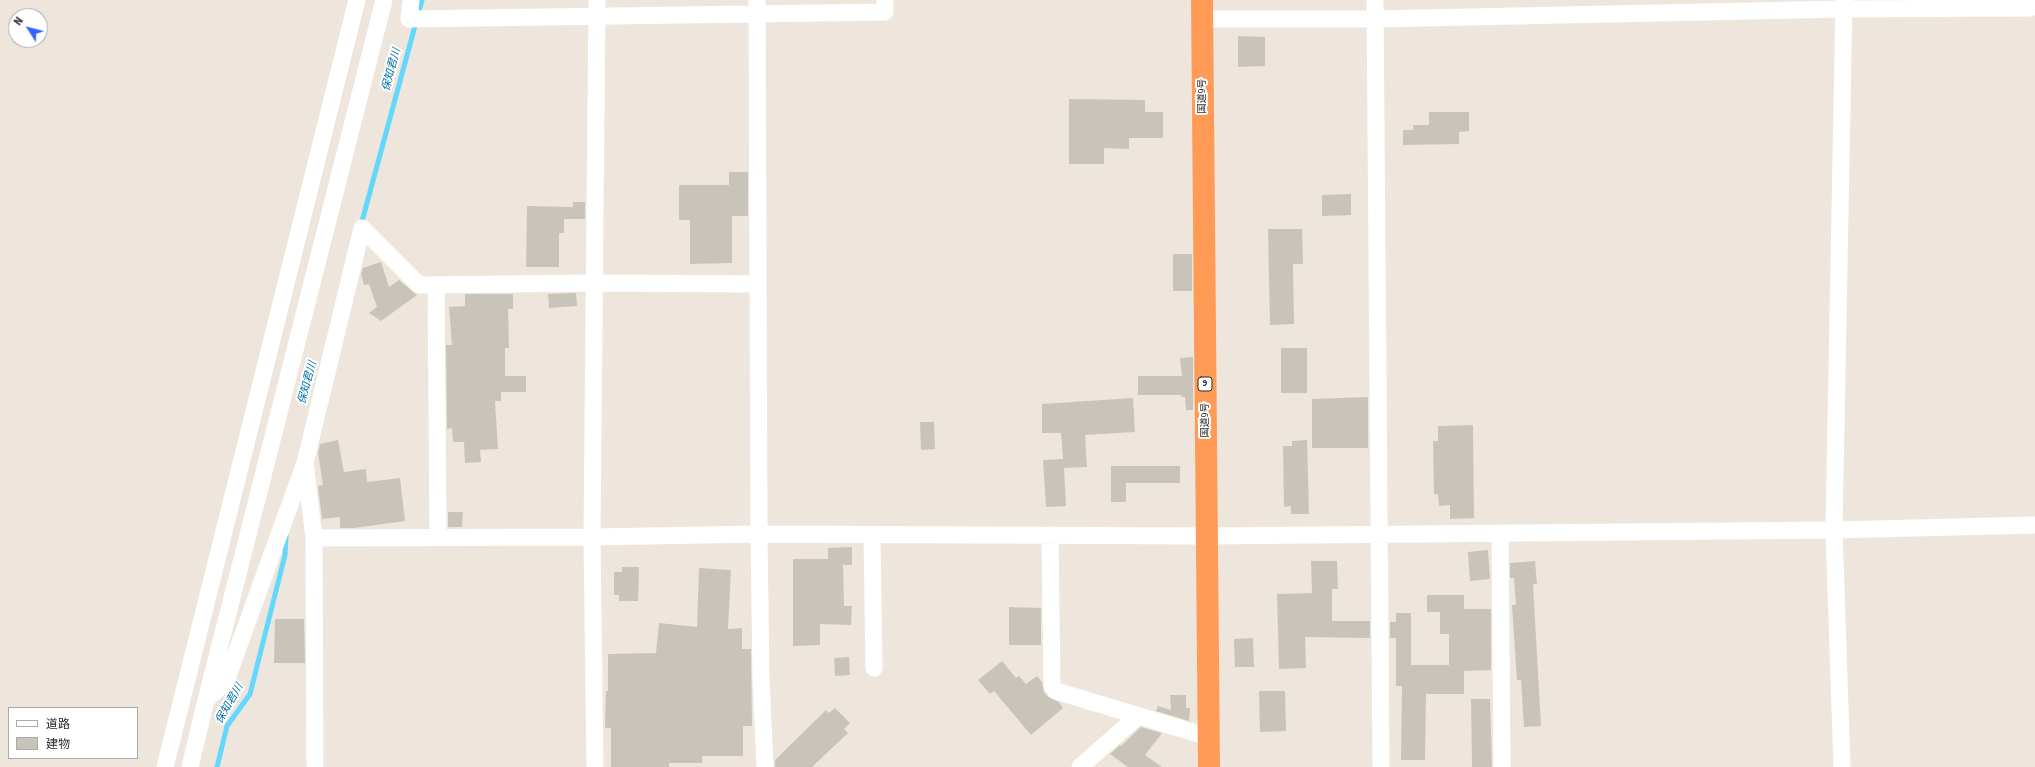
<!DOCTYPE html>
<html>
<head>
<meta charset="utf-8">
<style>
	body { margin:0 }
	#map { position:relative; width:2035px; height:767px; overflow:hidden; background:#eee6dc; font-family:"Source Sans 3","Noto Sans JP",sans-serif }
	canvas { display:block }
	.legend { position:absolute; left:8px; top:707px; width:130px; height:52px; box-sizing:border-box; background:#fff; border:1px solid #aaa; margin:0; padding:5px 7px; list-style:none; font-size:12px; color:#2b2b2b }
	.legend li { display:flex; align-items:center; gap:8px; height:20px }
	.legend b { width:20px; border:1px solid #aaa }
	.north { position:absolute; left:8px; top:8px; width:40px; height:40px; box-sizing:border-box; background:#fff; border:1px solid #aaa; border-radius:50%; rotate:306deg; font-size:11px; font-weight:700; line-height:16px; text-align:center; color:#2b2b2b }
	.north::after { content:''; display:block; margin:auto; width:14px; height:18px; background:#3862ff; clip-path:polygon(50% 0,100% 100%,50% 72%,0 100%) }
</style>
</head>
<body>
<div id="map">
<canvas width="2035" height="767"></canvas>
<ul class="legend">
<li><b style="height:5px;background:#fff"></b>道路</li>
<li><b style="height:11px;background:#c9c4ba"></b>建物</li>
</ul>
<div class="north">N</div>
</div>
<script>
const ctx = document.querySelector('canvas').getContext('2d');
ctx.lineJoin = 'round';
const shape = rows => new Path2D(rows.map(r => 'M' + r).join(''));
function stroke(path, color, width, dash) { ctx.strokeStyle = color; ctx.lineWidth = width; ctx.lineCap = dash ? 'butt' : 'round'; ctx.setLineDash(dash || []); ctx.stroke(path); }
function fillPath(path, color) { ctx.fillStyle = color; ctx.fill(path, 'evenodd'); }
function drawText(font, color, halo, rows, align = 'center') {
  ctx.font = font + ' "Source Sans 3","Noto Sans JP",sans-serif'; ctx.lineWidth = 4; ctx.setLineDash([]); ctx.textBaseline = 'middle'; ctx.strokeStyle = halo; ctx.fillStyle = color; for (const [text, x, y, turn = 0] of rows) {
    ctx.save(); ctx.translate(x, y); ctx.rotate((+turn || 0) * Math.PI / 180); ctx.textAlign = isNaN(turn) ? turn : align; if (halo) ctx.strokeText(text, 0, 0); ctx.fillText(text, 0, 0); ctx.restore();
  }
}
stroke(shape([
	[361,225,422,0],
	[217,767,227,726,250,694,285,555,286,535]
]), '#63d7fc', 5);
fillPath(shape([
	[1238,36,1265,37,1265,66,1238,67],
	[1069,99,1145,100,1145,112,1163,112,1163,138,1129,138,1129,149,1104,148,1104,164,1069,164],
	[1429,112,1469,112,1469,131,1459,132,1459,144,1403,145,1403,130,1413,130,1413,125,1429,125],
	[729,172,748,172,748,216,732,216,732,263,690,264,690,220,679,220,679,185,729,185],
	[1351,194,1351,215,1322,216,1322,195],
	[573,202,585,202,585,219,564,219,564,233,559,233,559,267,526,267,527,206,573,207],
	[1268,229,1302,229,1303,264,1293,264,1294,324,1270,325],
	[1173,254,1192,254,1192,291,1173,291],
	[381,262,389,287,399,280,417,295,381,321,369,313,377,307,369,284,364,285,361,274,363,268],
	[576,293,577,306,549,308,548,294],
	[465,294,513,294,513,309,508,309,509,348,505,348,505,376,526,376,526,392,501,392,501,401,495,401,498,449,480,450,481,462,465,463,464,442,453,442,452,428,447,429,446,345,452,345,449,307,465,306],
	[1281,348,1307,348,1307,393,1281,393],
	[1193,357,1193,410,1186,410,1185,397,1181,397,1181,395,1138,395,1138,376,1182,376,1180,358],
	[1368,397,1368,448,1312,448,1312,399],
	[1133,398,1135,432,1085,435,1087,467,1064,468,1066,506,1046,507,1043,460,1063,459,1061,433,1042,433,1042,404],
	[920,422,934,422,935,449,921,450],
	[1473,425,1474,518,1450,519,1450,505,1439,506,1438,494,1434,494,1433,441,1438,441,1438,426],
	[338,440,344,472,366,469,367,482,400,478,405,521,354,528,340,528,340,517,322,519,318,486,323,485,318,453,320,444],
	[1307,440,1309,514,1291,514,1291,506,1284,507,1283,446,1292,446,1292,441],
	[1111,466,1180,466,1180,483,1126,483,1126,502,1111,502],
	[448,512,463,512,462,527,448,527],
	[852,547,852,565,843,565,844,606,852,606,851,625,820,624,820,645,793,646,793,559,828,559,828,548],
	[1488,550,1490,579,1470,581,1468,552],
	[1311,561,1337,561,1338,589,1332,589,1332,621,1370,621,1370,638,1305,637,1306,668,1279,669,1277,594,1312,593],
	[1535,561,1537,584,1533,584,1541,726,1524,727,1521,680,1517,680,1512,605,1516,605,1514,578,1510,578,1510,563],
	[622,567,639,567,638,601,619,601,619,595,614,595,614,572,622,572],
	[699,568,731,570,728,629,742,628,742,649,751,649,752,726,743,726,743,756,702,756,702,763,669,763,669,767,611,767,611,728,605,728,606,691,608,691,608,654,656,653,659,623,697,627],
	[1427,595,1464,595,1464,609,1491,609,1491,670,1464,671,1464,694,1426,694,1425,760,1401,760,1402,686,1396,686,1396,638,1390,638,1390,622,1396,622,1396,613,1411,613,1411,665,1449,665,1449,634,1440,634,1440,612,1427,612],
	[1009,607,1041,608,1041,645,1009,645],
	[275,619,304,619,305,663,274,663],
	[1253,638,1254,667,1235,667,1234,639],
	[849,657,850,675,835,676,834,658],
	[1002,661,1016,678,1019,676,1026,684,1037,676,1042,682,1044,692,1048,697,1059,702,1063,708,1031,735,994,691,990,694,978,680],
	[1259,691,1285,691,1286,731,1260,732],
	[1170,695,1186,695,1186,708,1190,708,1189,721,1156,711,1158,706,1171,710],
	[1471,699,1490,699,1492,767,1472,767],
	[835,708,850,723,844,729,848,733,812,767,775,767,775,760,826,710,829,713],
	[1141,727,1162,733,1145,755,1162,767,1128,767,1110,754,1120,745,1121,746]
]), '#c9c4ba');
stroke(shape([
	[411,0,409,19,885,12,885,0],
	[757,0,759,534,761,679,765,767],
	[1375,0,1381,767],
	[1203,19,1375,19,1844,9,2030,8,2035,5],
	[436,285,438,537],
	[305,463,226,681,206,700,384,0],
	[1500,534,1502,767],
	[872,535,874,668],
	[1050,535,1052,686,1056,691,1209,737],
	[314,538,592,537,759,534,1207,536,1834,530,2035,525],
	[165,767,357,0],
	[190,767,206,700],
	[315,767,314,538,305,463,362,228,419,285,594,283,757,284],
	[595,767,592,537,597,0],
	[1080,767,1137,717],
	[1842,767,1834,530,1844,0]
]), '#fff', 17);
stroke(shape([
	[1202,0,1209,767]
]), '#ff9b56', 22);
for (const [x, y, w] of [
	[1205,384,14]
]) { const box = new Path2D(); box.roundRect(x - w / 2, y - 7, w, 14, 3); ctx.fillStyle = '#fff'; ctx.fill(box); stroke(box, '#2b2b2b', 1); }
drawText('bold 9px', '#2b2b2b', null, [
	["9",1205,384]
]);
drawText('10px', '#2b2b2b', '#fff', [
	["国道9号",1203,96,-90],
	["国道9号",1206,420,-90]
]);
drawText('italic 11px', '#0074aa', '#fff', [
	["保知君川",392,70,-75],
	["保知君川",308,383,-75],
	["保知君川",230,704,-60]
]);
</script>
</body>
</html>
